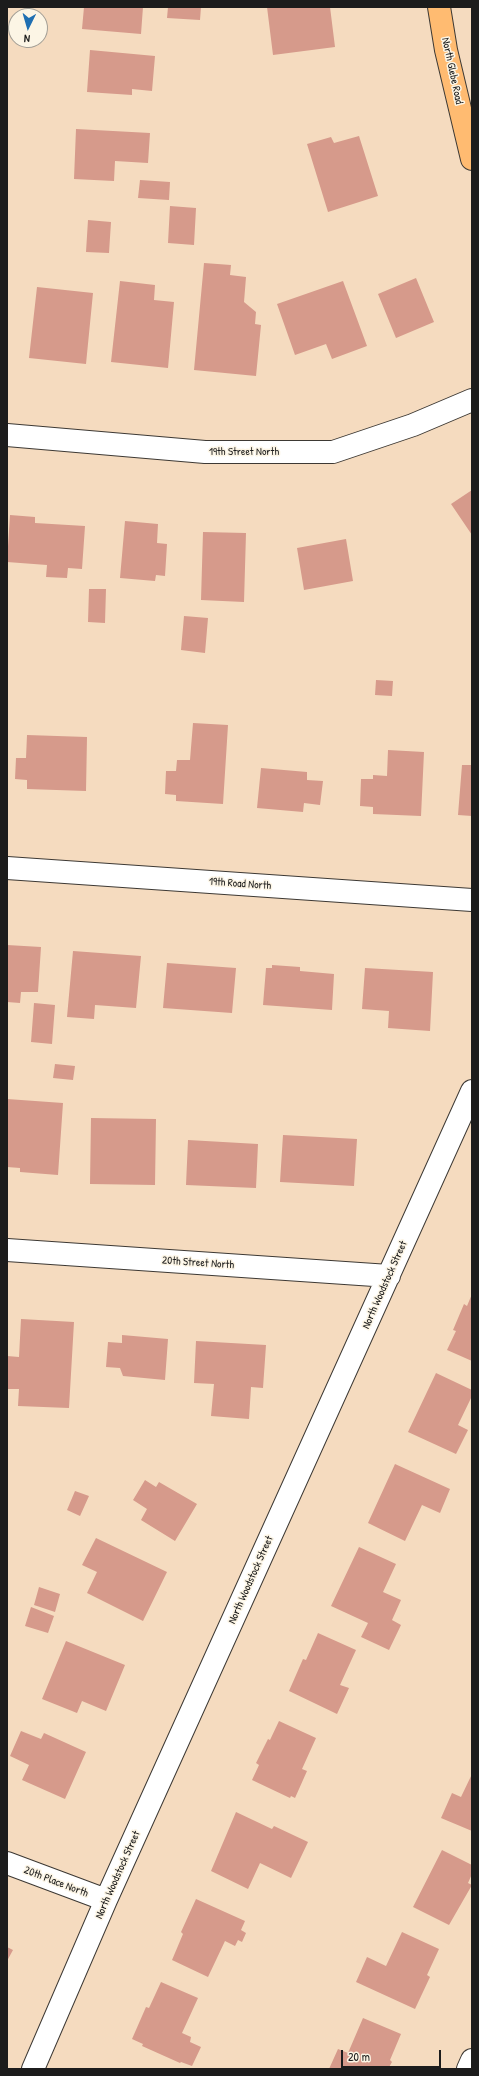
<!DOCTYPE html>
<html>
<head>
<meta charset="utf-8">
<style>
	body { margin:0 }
	#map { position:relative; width:479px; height:2076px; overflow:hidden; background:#f5dbbf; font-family:"Patrick Hand",sans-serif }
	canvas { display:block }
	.frame { position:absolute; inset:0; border:8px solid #1c1c1c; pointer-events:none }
	.north { position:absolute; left:8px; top:8px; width:40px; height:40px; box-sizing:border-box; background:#fcf5e5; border:1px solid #a29e95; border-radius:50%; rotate:185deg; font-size:11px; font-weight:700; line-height:16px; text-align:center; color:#1c1c1c }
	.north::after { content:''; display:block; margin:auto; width:14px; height:18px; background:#1f6fb2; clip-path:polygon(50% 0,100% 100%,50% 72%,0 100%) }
	.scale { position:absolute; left:341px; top:2050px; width:100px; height:18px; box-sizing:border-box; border:2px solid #1c1c1c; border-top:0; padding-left:5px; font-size:12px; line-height:14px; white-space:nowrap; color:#1c1c1c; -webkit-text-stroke:3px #fcf5e5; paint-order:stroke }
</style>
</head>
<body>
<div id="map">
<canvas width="479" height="2076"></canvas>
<div class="frame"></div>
<div class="north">N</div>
<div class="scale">20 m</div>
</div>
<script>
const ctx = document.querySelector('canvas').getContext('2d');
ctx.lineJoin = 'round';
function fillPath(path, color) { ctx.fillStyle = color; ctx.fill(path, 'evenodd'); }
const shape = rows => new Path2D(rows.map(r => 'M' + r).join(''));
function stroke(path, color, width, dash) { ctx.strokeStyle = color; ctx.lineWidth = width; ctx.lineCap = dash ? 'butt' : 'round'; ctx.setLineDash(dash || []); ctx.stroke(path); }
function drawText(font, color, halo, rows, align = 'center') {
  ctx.font = font + ' "Patrick Hand",sans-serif'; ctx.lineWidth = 3; ctx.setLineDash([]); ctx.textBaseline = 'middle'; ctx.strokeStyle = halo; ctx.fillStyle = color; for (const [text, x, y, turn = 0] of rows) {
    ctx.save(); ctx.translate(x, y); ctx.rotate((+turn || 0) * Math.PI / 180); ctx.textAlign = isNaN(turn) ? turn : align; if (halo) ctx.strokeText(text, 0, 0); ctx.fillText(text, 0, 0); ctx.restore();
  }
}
fillPath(shape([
	[84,7,143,7,141,34,82,29],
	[168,7,201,7,200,20,167,18],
	[267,7,330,7,335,47,273,55],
	[90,50,155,56,152,91,132,89,132,95,87,92],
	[76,129,150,133,148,163,115,161,114,181,74,179],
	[359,136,378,196,328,212,307,144,331,137,334,143],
	[140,180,170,182,169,200,138,198],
	[170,206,196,208,194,245,168,243],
	[88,220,111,222,109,253,86,252],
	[204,263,231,265,230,275,246,277,244,302,256,312,255,324,261,325,256,376,194,370],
	[416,278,434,322,396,338,378,294],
	[120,281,155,285,154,300,174,302,168,368,111,362],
	[343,281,367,346,332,359,326,344,295,355,277,304],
	[37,287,93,293,86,364,29,358],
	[472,490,472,535,451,504],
	[10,515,35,517,35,523,85,526,82,569,68,568,67,578,46,577,47,565,7,562],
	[125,521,158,524,157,543,167,544,165,576,156,575,155,581,120,578],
	[203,532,246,533,244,602,201,600],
	[346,539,353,581,304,590,297,548],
	[89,589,106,589,105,623,88,622],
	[184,616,208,618,205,653,181,650],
	[376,680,393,681,392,696,375,695],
	[193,723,228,725,223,804,176,801,176,795,165,794,166,771,176,771,177,760,190,760],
	[27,735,87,737,86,791,27,789,27,780,15,779,16,758,26,758],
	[388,750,424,752,421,816,373,814,373,807,360,806,361,779,373,779,373,775,387,776],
	[462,765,472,765,472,816,458,815],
	[261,768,307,772,307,780,323,781,320,805,304,803,303,812,257,808],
	[7,945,41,947,38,992,21,992,20,1003,7,1002],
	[73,951,141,956,136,1008,95,1005,94,1019,67,1017],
	[167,963,236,968,232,1013,163,1008],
	[272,965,300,967,300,971,334,974,332,1010,263,1005,266,968,272,968],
	[365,968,433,972,430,1031,388,1028,389,1011,362,1009],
	[34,1003,55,1005,52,1044,31,1042],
	[55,1064,75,1066,73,1080,53,1078],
	[7,1099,63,1103,58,1175,20,1172,20,1168,7,1167],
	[91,1118,156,1119,155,1185,90,1184],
	[283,1135,357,1139,354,1186,280,1182],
	[188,1140,258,1144,256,1188,186,1185],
	[472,1294,472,1361,447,1350,456,1331,453,1330,464,1304,467,1306],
	[21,1319,74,1322,69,1408,18,1406,19,1389,7,1389,7,1356,19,1357],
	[122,1335,168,1339,165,1380,123,1376,120,1368,106,1367,108,1342,122,1343],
	[196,1341,266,1345,263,1388,251,1387,249,1419,211,1416,214,1384,194,1383],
	[436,1373,472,1390,472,1396,458,1425,468,1430,456,1454,408,1432],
	[395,1464,450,1489,440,1513,422,1505,405,1541,368,1523],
	[145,1480,156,1487,159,1482,197,1504,175,1541,141,1520,147,1509,133,1500],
	[75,1491,89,1496,80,1516,67,1510],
	[96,1538,167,1572,143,1621,87,1593,97,1572,82,1565],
	[359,1547,396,1564,383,1592,401,1600,392,1620,401,1625,389,1650,361,1637,368,1623,331,1606],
	[39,1587,60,1594,55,1612,34,1605],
	[31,1607,54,1616,48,1633,25,1626],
	[318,1633,356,1650,340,1685,349,1688,337,1714,289,1691,303,1659,306,1660],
	[66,1641,125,1665,106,1711,82,1701,77,1713,42,1699],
	[279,1721,316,1738,302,1769,307,1771,295,1798,291,1796,290,1798,252,1780,259,1765,256,1763,268,1739,270,1740],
	[21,1731,41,1739,44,1733,86,1752,65,1799,22,1780,29,1765,10,1756],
	[472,1774,472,1831,441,1818,452,1793,461,1797],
	[236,1812,272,1829,274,1826,308,1842,291,1878,260,1863,248,1889,211,1871],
	[442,1850,472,1865,472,1874,468,1883,472,1885,449,1925,413,1907],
	[196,1899,245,1921,241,1930,246,1933,242,1942,238,1940,235,1946,225,1941,208,1977,172,1960,183,1934,181,1932],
	[402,1932,439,1949,427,1975,430,1977,415,2009,356,1982,367,1957,386,1966],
	[7,1947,13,1950,7,1961],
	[161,1982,198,1998,182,2033,191,2037,190,2042,201,2047,192,2066,181,2062,180,2063,142,2046,143,2044,132,2039,146,2007,149,2008],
	[363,2018,401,2034,390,2060,392,2062,388,2069,329,2069,338,2049,348,2053]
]), '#d69a8b');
const minor = shape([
	[7,435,205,452,333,452,413,425,472,400],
	[7,868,472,900],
	[7,1250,389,1276],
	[7,1863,106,1900],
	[33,2069,106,1900,472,1091],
	[468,2069,472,2060]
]);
const major = shape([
	[439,7,446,50,472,159]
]);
stroke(minor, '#3d3934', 24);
stroke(major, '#3d3934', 24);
stroke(minor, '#fff', 22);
stroke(major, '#ffbb71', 22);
drawText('11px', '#1c1c1c', '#fcf5e5', [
	["North Glebe Road",452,71,78],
	["19th Street North",244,452],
	["19th Road North",240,884,4],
	["20th Street North",198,1263,4],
	["North Woodstock Street",385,1285,-66],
	["North Woodstock Street",251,1580,-66],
	["North Woodstock Street",118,1875,-66],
	["20th Place North",56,1882,21]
]);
</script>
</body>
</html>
